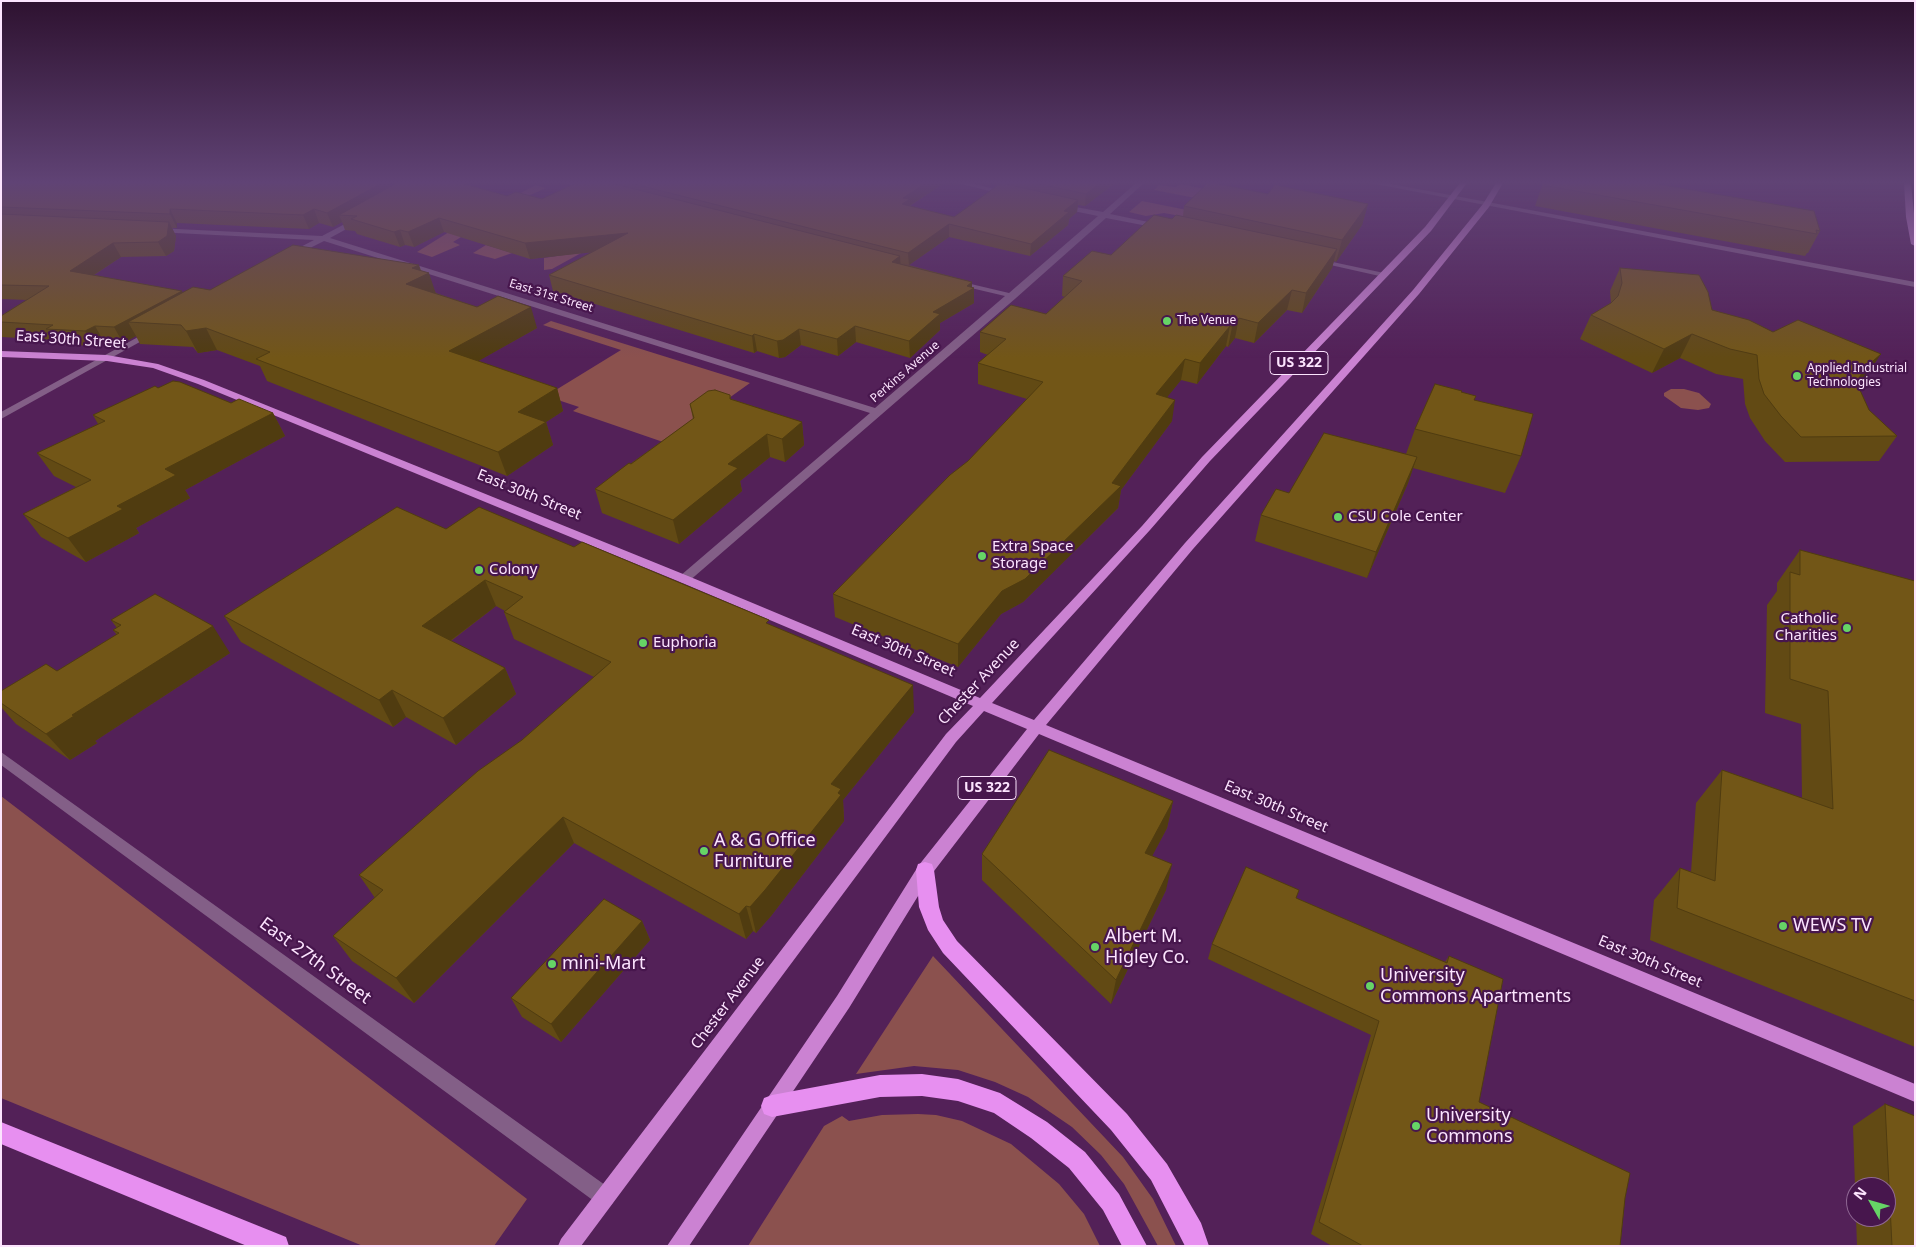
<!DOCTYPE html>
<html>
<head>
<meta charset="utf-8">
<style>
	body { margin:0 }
	#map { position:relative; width:1916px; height:1247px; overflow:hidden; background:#532158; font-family:"Noto Sans",sans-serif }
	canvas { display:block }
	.frame { position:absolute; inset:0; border:2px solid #fce4fe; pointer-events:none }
	.north { position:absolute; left:1846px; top:1177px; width:50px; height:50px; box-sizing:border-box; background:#47164d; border:1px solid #8f6894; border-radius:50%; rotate:308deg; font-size:14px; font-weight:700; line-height:20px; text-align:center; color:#fce4fe }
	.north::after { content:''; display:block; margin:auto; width:18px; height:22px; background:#66d466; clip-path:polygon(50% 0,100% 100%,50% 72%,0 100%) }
</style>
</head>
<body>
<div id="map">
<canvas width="1916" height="1247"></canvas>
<div class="frame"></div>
<div class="north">N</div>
</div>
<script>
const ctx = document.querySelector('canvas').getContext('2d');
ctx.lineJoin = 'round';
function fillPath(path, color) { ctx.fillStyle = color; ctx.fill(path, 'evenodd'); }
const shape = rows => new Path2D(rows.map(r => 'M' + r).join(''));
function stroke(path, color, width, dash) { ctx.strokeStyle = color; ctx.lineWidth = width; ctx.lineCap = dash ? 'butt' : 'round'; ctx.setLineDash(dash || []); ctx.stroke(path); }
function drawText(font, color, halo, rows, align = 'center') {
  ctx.font = font + ' "Noto Sans",sans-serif'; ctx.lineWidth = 4.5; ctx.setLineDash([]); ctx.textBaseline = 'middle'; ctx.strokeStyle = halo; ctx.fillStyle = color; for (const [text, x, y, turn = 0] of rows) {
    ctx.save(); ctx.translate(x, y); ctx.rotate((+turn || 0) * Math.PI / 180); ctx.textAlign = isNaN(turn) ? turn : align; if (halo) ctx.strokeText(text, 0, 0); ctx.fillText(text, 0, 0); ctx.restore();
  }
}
fillPath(shape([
	[1181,184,1264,201,1206,200,1154,190,1159,185,1175,187],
	[536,185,546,188,528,196,453,242,460,245,432,257,417,252,473,217],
	[1142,201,1197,212,1191,218,1164,213,1146,216,1129,212],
	[486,245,512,253,495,259,473,253],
	[583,252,552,269,544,270,544,258],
	[551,321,750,383,666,443,573,411,579,407,546,396,621,350,543,325],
	[1671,389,1684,389,1699,393,1711,404,1709,408,1698,410,1681,408,1664,396,1664,393],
	[1,796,527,1199,494,1246,363,1246,1,1098],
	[933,956,1123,1157,1153,1199,1176,1246,1158,1246,1124,1184,1101,1155,1072,1127,1028,1097,995,1082,958,1070,914,1066,856,1074],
	[918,1114,936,1115,962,1121,1011,1144,1059,1184,1084,1214,1100,1246,748,1246,824,1126,842,1116,849,1121,882,1115]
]), '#8b514e');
fillPath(shape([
	[565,183,577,183,593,189,589,191,565,183],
	[957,183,971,183,1010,193,1006,195,957,183],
	[1136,183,1144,183,1110,214,1163,225,1163,229,1106,218,1016,298,688,582,684,583,680,582,678,579,680,576,870,413,324,241,292,257,289,257,289,253,314,240,156,232,152,230,156,228,322,236,358,217,362,219,361,221,330,238,875,408,1005,296,954,284,954,280,1009,293,1098,216,1059,208,1059,204,1103,212,1136,183],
	[1370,183,1386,183,1915,282,1915,287,1370,183],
	[1314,258,1384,273,1388,275,1384,277,1317,262,1313,260,1314,258],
	[149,331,156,333,1,419,1,412,149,331],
	[1,752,612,1190,615,1197,612,1204,605,1207,598,1204,1,765,1,752]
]), '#835f87');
fillPath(shape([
	[1460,183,1467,183,1431,231,1210,461,1150,530,992,703,1034,720,1185,543,1413,290,1483,204,1496,183,1503,183,1489,207,1419,294,1193,549,1046,725,1915,1084,1915,1102,1039,734,931,875,849,1008,689,1246,667,1246,837,996,919,865,1027,729,984,711,956,742,581,1246,558,1246,561,1239,946,734,973,706,680,582,198,384,153,368,107,361,1,357,1,351,107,355,158,364,204,380,688,576,980,698,1142,526,1202,457,1425,227,1460,183],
	[1904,183,1911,183,1915,223,1915,246,1911,244,1906,217,1904,183]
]), '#cb82d2');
fillPath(shape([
	[925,862,932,864,934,870,939,907,943,920,957,941,1127,1114,1167,1164,1201,1223,1209,1246,1185,1246,1151,1180,1111,1130,943,953,928,930,919,907,916,870,918,864,925,862],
	[922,1074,958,1079,1000,1093,1047,1122,1085,1152,1119,1194,1147,1246,1122,1246,1103,1210,1069,1168,1031,1138,994,1113,958,1101,922,1096,880,1097,772,1117,764,1114,761,1106,764,1098,772,1095,880,1075,922,1074],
	[1,1122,286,1237,289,1246,247,1246,1,1144,1,1122]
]), '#e78ff0');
fillPath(shape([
	[1,183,391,187,542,199,576,183,944,183,910,206,954,217,1009,185,1004,183,1115,183,1085,206,1078,205,1077,212,1069,219,1068,225,1030,256,949,237,909,265,901,263,972,282,972,287,974,288,974,303,940,323,940,330,910,358,856,342,838,356,801,345,785,357,779,358,757,351,754,353,553,291,549,275,592,252,530,259,444,232,414,247,405,245,400,247,357,234,355,231,345,230,342,222,333,227,319,223,309,229,177,223,177,228,172,228,176,236,174,251,166,256,121,257,94,275,183,293,421,271,436,293,537,328,478,361,557,388,563,411,546,422,553,445,507,476,267,381,260,366,217,350,198,353,193,347,140,344,136,336,123,343,104,342,94,346,56,344,54,340,2,337,1,316,27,300,1,299],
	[1543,183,1820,231,1808,253,1807,253,1805,256,1535,206],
	[1268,194,1368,204,1362,225,1336,262,1334,261,1332,268,1302,313,1287,310,1254,343,1235,338,1228,347,1226,346,1197,384,1181,380,1167,397,1172,421,1121,490,1118,508,1023,602,1001,614,958,667,835,617,833,594,968,461,1027,399,978,384,978,363,988,355,980,352,980,332,1046,314,1065,297,1062,296,1063,276,1111,255,1172,219,1183,216,1184,206],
	[1620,268,1865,378,1860,383,1859,388,1869,410,1897,436,1879,461,1785,462,1765,441,1750,418,1745,404,1743,379,1716,374,1680,358,1652,373,1580,339,1591,315,1611,303,1610,291],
	[158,388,231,403,273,413,285,436,185,490,190,498,136,528,139,533,86,562,41,537,23,514,76,487,54,476,37,453,98,424,93,415],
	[1461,392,1474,400,1521,456,1505,493,1413,468,1408,483,1367,578,1255,541,1261,515,1289,493,1406,454,1415,429],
	[730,395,731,399,802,422,804,445,785,462,770,457,740,481,742,491,679,544,602,513,595,489,693,419,690,404],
	[446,529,574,547,770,625,914,712,843,800,844,821,771,916,756,933,753,931,746,939,574,843,414,1003,352,961,333,936,375,898,359,875,522,740,594,677,514,639,504,612,505,611,496,606,451,641,505,668,516,694,456,745,406,717,393,727,241,642,224,616],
	[1800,550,1915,581,1915,1047,1650,940,1654,900,1680,868,1691,872,1696,803,1722,770,1802,798,1801,724,1765,713,1767,605,1777,591,1777,583],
	[111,620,230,653,95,741,97,743,70,760,16,724,1,707,1,691,57,671,117,635,113,630,117,628],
	[1173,801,1167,828,1152,856,1166,890,1111,1004,982,880,982,854],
	[1296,898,1445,962,1449,956,1479,1102,1625,1198,1620,1246,1332,1246,1311,1234,1371,1035,1208,959,1212,944],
	[642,921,650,940,561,1042,522,1017,511,998],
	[1885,1104,1915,1246,1857,1246,1856,1217,1886,1217,1886,1187,1856,1187,1856,1217,1853,1126]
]), '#624a14');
fillPath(shape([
	[382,183,390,183,393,193,339,215,342,222,333,227,327,213],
	[926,183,944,183,910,205,910,211,903,216,903,198],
	[1100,183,1115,183,1085,206,1086,194],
	[1078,200,1077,212,1069,219,1068,225,1030,256,1031,244,1064,211],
	[1368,204,1362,225,1336,262,1342,240],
	[170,209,177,223,177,228,170,214],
	[314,209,319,223,309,229,303,215],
	[439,218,444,232,414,247,408,232],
	[169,222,176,236,174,251,166,256,158,242],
	[949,224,949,237,909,265,908,253],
	[400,230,405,245,400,247,394,232],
	[628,233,631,248,530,259,525,243],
	[113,243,121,257,78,285,70,271],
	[1337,249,1332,268,1302,313,1306,293],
	[900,256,901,271,892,262],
	[419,265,423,276,429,273,436,294,406,284,412,268],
	[972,282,972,288,974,288,974,303,940,323,940,330,910,358,909,341,933,312],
	[1292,290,1287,310,1254,343,1258,323],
	[182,291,190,306,128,322,136,336,123,343,114,327],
	[531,307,537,328,457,373,449,351],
	[1239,318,1235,338,1228,347,1232,327],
	[95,326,104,342,94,346,85,331],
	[855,326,856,342,838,356,837,339],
	[1230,326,1226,346,1197,384,1200,363],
	[206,328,217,350,198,353,186,331],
	[799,329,801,345,785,357,779,358,777,341],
	[754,334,757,351,754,353,752,336],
	[1692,334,1680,358,1652,373,1664,349],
	[1881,354,1865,378,1849,393,1865,368],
	[1185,359,1181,380,1152,416,1156,394],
	[557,388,563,411,526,435,518,412],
	[1175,400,1172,421,1121,490,1118,508,1023,602,1001,614,958,667,958,644,1002,591,1112,483],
	[273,413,285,436,185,490,190,498,136,528,139,533,86,562,68,538,117,506,165,469],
	[546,422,553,445,507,476,498,452],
	[802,422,804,445,785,462,782,439],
	[767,434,770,457,740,481,742,491,679,544,673,520,728,464],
	[1417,457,1408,483,1367,578,1376,552],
	[485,580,496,606,434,653,422,626],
	[213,626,230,653,95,741,97,743,70,760,46,734,72,715],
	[505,668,516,694,456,745,443,718],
	[913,685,914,712,843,800,844,821,771,916,756,933,750,907,831,784],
	[392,690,406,717,393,727,379,700],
	[1173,801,1167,828,1140,879,1145,853],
	[563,817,574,843,414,1003,396,978],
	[1172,864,1166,890,1111,1004,1116,980],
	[746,906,753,931,746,939,739,914],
	[642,921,650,940,561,1042,551,1024]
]), '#503c10');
const building = shape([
	[1,183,382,183,327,213,314,209,303,215,170,209,170,214,1,207,1,183],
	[397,183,461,183,507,196,516,192,542,199,576,183,611,183,900,256,892,262,972,282,967,286,974,288,933,312,940,314,909,341,855,326,837,339,799,329,783,340,777,341,754,334,752,336,549,275,628,233,525,243,439,218,408,232,400,230,394,232,351,219,357,216,339,215,397,183],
	[630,183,926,183,903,198,910,199,902,204,954,217,1001,183,1078,200,1064,211,1069,212,1031,244,949,224,908,253,630,183],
	[1035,183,1100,183,1086,194,1035,183],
	[1208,183,1213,183,1268,194,1275,185,1368,204,1342,240,1184,206,1208,183],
	[1543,183,1651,183,1814,211,1820,231,1816,230,1817,234,1542,185,1543,183],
	[1,214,169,222,167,236,158,242,113,243,70,271,182,291,114,327,95,326,85,331,46,329,53,325,1,322,1,316,49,286,1,285,1,214],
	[1154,215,1172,219,1176,215,1337,249,1306,293,1292,290,1258,323,1239,318,1232,327,1230,326,1200,363,1185,359,1156,394,1175,400,1112,483,1121,486,1025,579,1002,591,958,644,833,594,950,475,968,461,1043,382,978,363,1006,339,980,332,1011,305,1046,314,1082,281,1063,276,1092,251,1111,255,1154,215],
	[293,245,419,265,412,268,429,273,406,284,477,307,498,296,531,307,449,351,557,388,518,412,546,422,498,452,256,359,270,352,206,328,186,331,181,325,128,322,193,287,210,290,293,245],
	[1620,268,1699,275,1708,292,1712,310,1749,320,1773,332,1798,320,1881,354,1865,368,1860,376,1859,388,1869,410,1897,436,1801,437,1781,416,1764,394,1759,379,1757,355,1730,349,1692,334,1664,349,1591,315,1611,303,1618,296,1622,283,1620,268],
	[173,381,180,382,231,403,239,399,273,413,165,469,176,475,117,506,123,509,68,538,23,514,91,480,37,453,105,421,93,415,155,386,158,388,173,381],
	[1435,384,1462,391,1461,392,1476,396,1474,400,1533,414,1521,456,1415,429,1435,384],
	[715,390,730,395,730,399,802,422,782,439,767,434,728,464,738,468,673,520,595,489,629,463,631,464,694,418,690,404,708,391,715,390],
	[1324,433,1417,457,1376,552,1261,515,1276,489,1289,493,1324,433],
	[397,507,446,529,479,507,574,547,582,542,769,620,766,623,913,685,831,784,841,789,838,793,841,795,765,890,750,907,746,906,739,914,563,817,396,978,333,936,383,890,359,875,478,771,522,740,611,662,504,612,523,597,485,580,422,626,505,668,443,718,392,690,379,700,224,616,397,507],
	[1800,550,1915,581,1915,1001,1677,908,1680,868,1715,881,1722,770,1833,809,1828,691,1790,679,1790,572,1800,575,1800,550],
	[155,594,213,626,72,715,74,716,46,734,1,703,1,691,46,664,57,671,119,633,113,630,121,625,111,620,155,594],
	[1049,750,1173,801,1145,853,1172,864,1116,980,982,854,1049,750],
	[1246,867,1299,890,1296,898,1447,963,1449,956,1503,979,1479,1102,1630,1173,1625,1198,1620,1246,1363,1246,1319,1222,1379,1021,1212,944,1246,867],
	[604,899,642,921,551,1024,511,998,604,899],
	[1885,1104,1915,1116,1915,1246,1892,1246,1885,1104]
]);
fillPath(building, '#725617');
stroke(building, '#503c10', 1);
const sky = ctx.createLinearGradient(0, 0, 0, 358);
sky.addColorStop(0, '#2e1230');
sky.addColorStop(0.51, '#604375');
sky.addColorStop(1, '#60437500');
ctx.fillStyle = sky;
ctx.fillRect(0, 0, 1916, 358);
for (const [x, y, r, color] of [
	[1167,321,5,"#66d466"],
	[1797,376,5,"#66d466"],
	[1338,517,5,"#66d466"],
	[982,556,5,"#66d466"],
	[479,570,5,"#66d466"],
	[1847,628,5,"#66d466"],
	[643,643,5,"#66d466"],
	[704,851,5,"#66d466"],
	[1783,926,5,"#66d466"],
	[1095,947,5,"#66d466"],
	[552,964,5,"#66d466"],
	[1370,986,5,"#66d466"],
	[1416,1126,5,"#66d466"]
]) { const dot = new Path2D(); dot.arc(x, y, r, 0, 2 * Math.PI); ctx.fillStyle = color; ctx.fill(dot); stroke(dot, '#47164d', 2); }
drawText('12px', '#fce4fe', '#47164d', [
	["East 31st Street",551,296,17],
	["Perkins Avenue",905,372,-41]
]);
drawText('12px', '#fce4fe', '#47164d', [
	["The Venue",1177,321],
	["Applied Industrial",1807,369],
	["Technologies",1807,383]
], 'left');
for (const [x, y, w] of [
	[1299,363,58],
	[987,788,58]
]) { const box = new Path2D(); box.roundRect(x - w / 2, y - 11.5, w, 23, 4); ctx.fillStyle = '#47164d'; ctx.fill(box); stroke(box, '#fce4fe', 1); }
drawText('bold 14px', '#fce4fe', null, [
	["US 322",1299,363],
	["US 322",987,788]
]);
drawText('15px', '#fce4fe', '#47164d', [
	["East 30th Street",71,340,4],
	["East 30th Street",529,495,22],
	["East 30th Street",903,651,23],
	["Chester Avenue",979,682,-47],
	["East 30th Street",1276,807,23],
	["East 30th Street",1650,962,23],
	["Chester Avenue",728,1003,-53]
]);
drawText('15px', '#fce4fe', '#47164d', [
	["CSU Cole Center",1348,517],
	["Extra Space",992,547],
	["Storage",992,564],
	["Colony",489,570],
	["Catholic",1837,619,"right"],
	["Charities",1837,636,"right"],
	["Euphoria",653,643]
], 'left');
drawText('18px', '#fce4fe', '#47164d', [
	["A & G Office",714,841],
	["Furniture",714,862],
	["WEWS TV",1793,926],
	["Albert M.",1105,937],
	["Higley Co.",1105,958],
	["mini-Mart",562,964],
	["University",1380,976],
	["Commons Apartments",1380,997],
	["University",1426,1116],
	["Commons",1426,1137]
], 'left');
drawText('18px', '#fce4fe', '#47164d', [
	["East 27th Street",315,961,36]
]);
</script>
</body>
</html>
